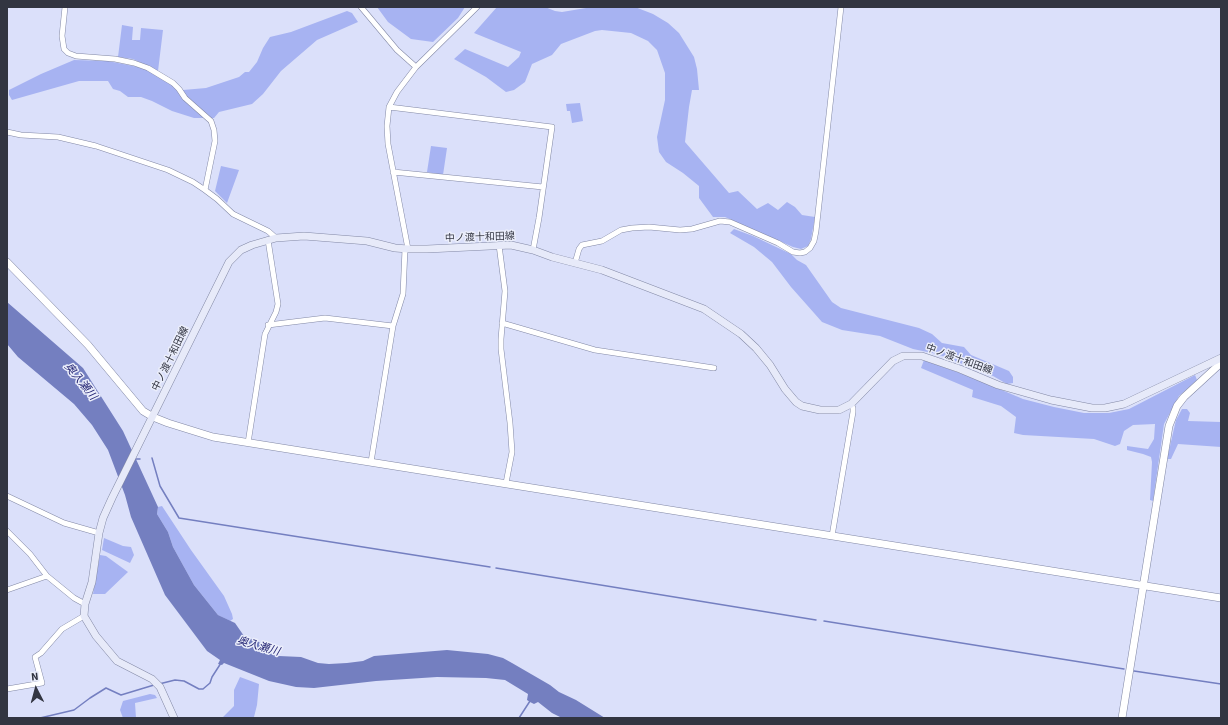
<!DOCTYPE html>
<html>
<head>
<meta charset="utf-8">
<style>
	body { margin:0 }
	#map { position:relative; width:1228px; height:725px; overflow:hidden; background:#dbe0fa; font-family:"Source Sans 3",sans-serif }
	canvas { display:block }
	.frame { position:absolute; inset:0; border:8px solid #323541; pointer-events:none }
	.north { position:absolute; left:16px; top:669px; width:40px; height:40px; -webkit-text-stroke:3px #ebeefb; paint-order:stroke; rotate:354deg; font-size:11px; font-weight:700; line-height:16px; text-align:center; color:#323541 }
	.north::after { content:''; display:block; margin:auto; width:14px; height:18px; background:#323541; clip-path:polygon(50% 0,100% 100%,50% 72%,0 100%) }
</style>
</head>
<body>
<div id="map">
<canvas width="1228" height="725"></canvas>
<div class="frame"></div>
<div class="north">N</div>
</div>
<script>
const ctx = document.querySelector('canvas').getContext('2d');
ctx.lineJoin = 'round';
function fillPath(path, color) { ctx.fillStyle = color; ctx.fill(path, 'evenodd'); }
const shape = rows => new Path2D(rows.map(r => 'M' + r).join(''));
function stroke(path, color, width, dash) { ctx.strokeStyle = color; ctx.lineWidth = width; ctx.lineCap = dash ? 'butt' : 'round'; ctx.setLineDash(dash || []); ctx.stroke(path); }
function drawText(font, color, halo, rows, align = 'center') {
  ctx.font = font + ' "Source Sans 3","Noto Sans JP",sans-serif'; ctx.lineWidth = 3; ctx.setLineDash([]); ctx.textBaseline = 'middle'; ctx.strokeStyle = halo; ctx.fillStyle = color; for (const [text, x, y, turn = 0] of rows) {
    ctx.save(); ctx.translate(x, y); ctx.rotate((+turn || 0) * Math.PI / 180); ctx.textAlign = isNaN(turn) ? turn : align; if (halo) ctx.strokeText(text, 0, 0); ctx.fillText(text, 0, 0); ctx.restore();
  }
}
fillPath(shape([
	[377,7,465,7,458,18,433,42,411,39,388,22],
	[497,7,545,7,555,11,562,12,592,7,635,7,653,14,668,23,679,33,694,57,697,69,699,90,692,90,689,107,685,142,729,193,738,191,757,209,768,203,778,210,787,202,795,207,802,215,815,217,811,239,808,246,801,249,793,247,725,217,713,217,699,198,699,186,683,173,666,162,659,152,657,137,665,100,665,73,657,50,648,41,631,33,602,30,595,31,561,44,552,55,532,64,525,82,514,90,506,92,486,77,454,59,465,49,508,67,519,57,521,52,474,33],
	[347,11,352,13,358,22,317,40,281,71,263,94,252,104,219,112,214,118,194,118,172,111,152,101,141,97,128,97,120,91,113,89,108,81,79,81,12,100,9,95,9,90,41,74,74,60,108,61,143,68,161,77,177,89,183,90,206,88,239,77,245,72,249,72,257,62,263,48,270,37,291,32],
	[122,25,133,27,132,40,140,40,141,28,163,30,158,71,133,59,118,57],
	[580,103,583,121,572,123,570,111,567,111,566,104],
	[431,146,447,148,443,175,427,172],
	[221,166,239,170,227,203,215,191],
	[734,229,753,236,791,254,797,260,806,265,832,302,841,308,919,328,932,334,942,343,964,347,971,355,1009,371,1013,377,1013,383,1007,384,993,376,937,354,913,349,880,336,842,330,822,322,791,287,772,262,754,247,730,233],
	[924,360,971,377,1023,399,1054,407,1084,413,1109,413,1129,409,1195,375,1197,380,1179,396,1164,424,1153,501,1150,500,1152,462,1151,457,1143,454,1127,450,1127,446,1148,449,1154,439,1155,424,1133,425,1124,431,1120,444,1115,446,1094,439,1023,435,1014,433,1016,417,1001,406,972,397,973,390,921,368],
	[1182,409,1187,409,1190,413,1188,421,1221,422,1221,447,1178,444,1171,459,1167,459,1176,420],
	[162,506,191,550,224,596,232,614,233,619,230,621,218,615,194,585,173,547,168,532,157,514,158,507],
	[104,538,123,546,131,547,134,555,130,563,102,550],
	[100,555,106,556,128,572,105,594,93,594],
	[240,677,259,684,257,705,254,717,253,718,222,718,234,706,234,690],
	[150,694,155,695,157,698,135,703,136,718,123,718,120,710,123,701]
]), '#a7b3f2');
fillPath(shape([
	[7,302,83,368,123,431,158,507,157,514,168,532,173,547,194,585,218,615,235,623,244,636,259,642,267,652,279,656,301,657,318,663,329,664,347,663,363,661,374,656,447,650,488,654,503,658,512,663,550,685,559,692,576,700,605,718,562,718,552,713,538,702,534,704,530,702,527,700,528,694,505,680,486,678,437,677,376,681,314,688,296,687,269,681,224,663,222,665,218,664,220,660,207,651,165,595,131,517,125,495,108,450,92,425,74,404,18,357,7,344]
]), '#747fc0');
stroke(shape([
	[152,458,160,486,179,518,490,567],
	[134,459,140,459],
	[496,568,816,620],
	[824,621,1124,669],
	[1134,671,1221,684],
	[159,684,175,680,184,681,199,689,203,689,210,683,212,677,221,663],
	[40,718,74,710,90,698,106,688,121,695,154,685],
	[519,718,530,701]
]), '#747fc0', 1.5);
const minor = shape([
	[65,7,62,36,64,49,68,53,76,56,115,59,134,63,148,68,173,83,179,89,185,98,211,121,214,130,215,141,205,190],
	[361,7,397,50,416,67],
	[389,107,552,127,539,218,533,250],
	[7,132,21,135,58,137,96,146,168,170,193,182,205,190,217,199,233,214,268,231,276,238],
	[393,172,543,187],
	[499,245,505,291,501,339,501,349,510,423,512,452,506,483],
	[408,249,388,144,387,126,389,107,397,92,416,67,477,7],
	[575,263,579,249,582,245,602,241,621,230,632,228,649,227,680,230,692,229,720,221,730,222,778,243,793,252,800,253,805,252,810,248,814,241,816,231,841,7],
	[502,323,595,350,714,368],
	[268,325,325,318,393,326],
	[248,443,265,334,276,312,278,304,268,240],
	[371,462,393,326,403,294,405,249],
	[7,496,64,523,99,533],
	[7,531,30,554,47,576,74,598,85,604],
	[832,536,853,412,853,408,851,404],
	[7,590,47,576],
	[7,689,42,683,35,657,41,653,62,629,84,616]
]);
const tertiary = shape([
	[7,262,88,345,143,411,153,417,168,423,213,437,1221,598],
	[1122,718,1169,426,1177,406,1184,397,1221,363]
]);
const secondary = shape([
	[174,718,160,687,152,679,117,661,96,636,84,616,85,604,92,582,99,533,103,518,112,498,229,262,241,250,252,245,276,238,304,236,367,241,395,248,408,249,427,249,511,245,533,250,552,257,602,270,704,309,741,334,756,348,770,365,785,389,796,402,802,406,820,410,839,410,851,404,893,361,903,356,922,356,960,369,998,385,1051,400,1092,408,1105,408,1124,404,1221,358]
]);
stroke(minor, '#8288a5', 6);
stroke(tertiary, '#8288a5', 8);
stroke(secondary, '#8288a5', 8);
stroke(minor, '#fff', 5);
stroke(tertiary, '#fff', 7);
stroke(secondary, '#e7eaf9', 7);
drawText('10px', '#323541', '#ebeefb', [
	["中ノ渡十和田線",480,238,-2],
	["中ノ渡十和田線",171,359,-64],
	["中ノ渡十和田線",959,360,20]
]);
drawText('italic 11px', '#262775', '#ebeefb', [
	["奥入瀬川",80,382,51],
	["奥入瀬川",258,647,16]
]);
</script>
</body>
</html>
